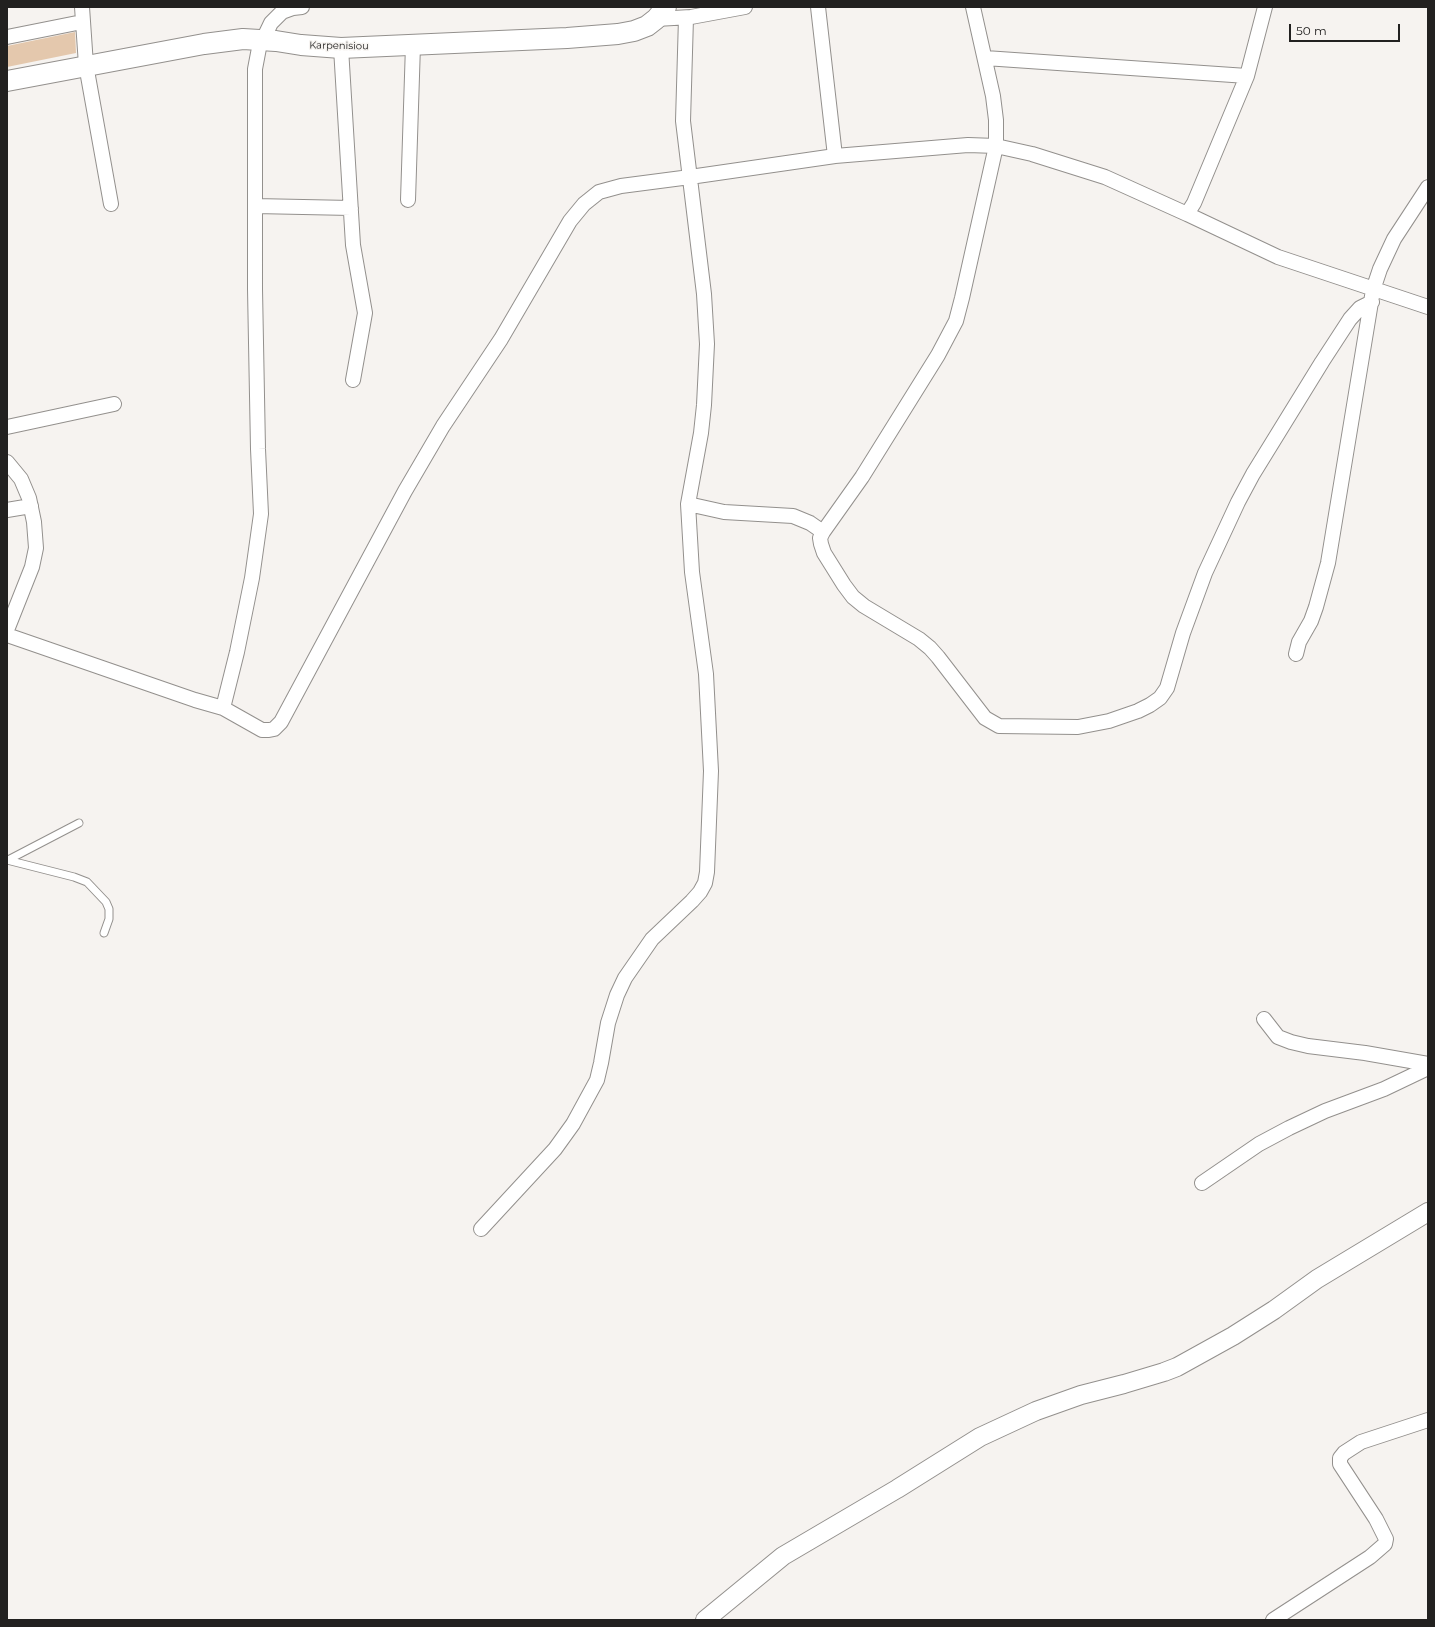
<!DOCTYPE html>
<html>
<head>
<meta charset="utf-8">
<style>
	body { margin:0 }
	#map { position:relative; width:1435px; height:1627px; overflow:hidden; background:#f6f3f0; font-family:Montserrat,sans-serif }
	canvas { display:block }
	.frame { position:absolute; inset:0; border:8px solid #222120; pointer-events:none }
	.scale { position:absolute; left:1289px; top:24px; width:111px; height:18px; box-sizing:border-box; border:2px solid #222120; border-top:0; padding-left:5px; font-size:12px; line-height:14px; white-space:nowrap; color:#222120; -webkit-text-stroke:3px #f6f3f0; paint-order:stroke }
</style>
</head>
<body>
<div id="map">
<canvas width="1435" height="1627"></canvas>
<div class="frame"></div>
<div class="scale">50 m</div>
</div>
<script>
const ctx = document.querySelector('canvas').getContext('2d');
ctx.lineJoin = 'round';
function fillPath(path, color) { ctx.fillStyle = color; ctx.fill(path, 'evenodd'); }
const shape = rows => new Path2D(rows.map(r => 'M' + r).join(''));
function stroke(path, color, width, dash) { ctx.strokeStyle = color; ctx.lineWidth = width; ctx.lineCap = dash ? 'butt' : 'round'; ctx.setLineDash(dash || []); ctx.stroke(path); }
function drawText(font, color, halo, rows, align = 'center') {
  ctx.font = font + ' Montserrat,sans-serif'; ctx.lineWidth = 3; ctx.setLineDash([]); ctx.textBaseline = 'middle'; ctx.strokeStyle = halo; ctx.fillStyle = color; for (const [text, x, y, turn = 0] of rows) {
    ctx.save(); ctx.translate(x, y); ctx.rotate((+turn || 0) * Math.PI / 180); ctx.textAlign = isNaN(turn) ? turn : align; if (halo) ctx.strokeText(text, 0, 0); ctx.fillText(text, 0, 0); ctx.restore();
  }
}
fillPath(shape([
	[75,32,76,53,7,67,7,46]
]), '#e4c8ad');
const service = shape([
	[7,860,74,877,87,882,106,902,109,909,109,919,104,933],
	[8,860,79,823]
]);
const minor = shape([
	[82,7,86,65,111,204],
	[818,7,835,156],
	[973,7,993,96,996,120,996,146,962,298,956,321,938,355,862,477,823,532,820,538,821,544,824,553,844,585,853,597,864,606,919,639,930,648,938,657,985,718,999,726,1078,727,1109,721,1138,711,1150,705,1160,698,1167,688,1183,633,1205,573,1238,502,1253,474,1322,362,1350,319,1360,308,1372,302],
	[686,18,683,121,704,294,707,344,704,405,701,433,688,504,724,512,793,516,810,523,823,532],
	[656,19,691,17,745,7],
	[7,37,82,22],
	[341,48,353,245,365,313,353,380],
	[985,58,1247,76],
	[408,200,413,45],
	[255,206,351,208],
	[1187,214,1278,257,1428,307],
	[7,427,114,404],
	[7,462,21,479,29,498,34,522,36,548,32,567,7,630],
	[7,510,31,506],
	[7,635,195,700,223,708,262,730,269,730,274,729,281,722,405,491,443,426,501,339,570,221,584,204,599,192,621,186,690,177,835,156,968,145,996,146,1032,154,1105,177,1187,214,1194,203,1247,76,1265,7],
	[1296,654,1299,642,1311,621,1316,607,1328,563,1373,290,1380,269,1394,239,1428,187],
	[223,708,237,652,252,578,261,514,258,449,255,289,255,69,259,48,271,23,282,12,293,8,302,7],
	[1264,1019,1278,1037,1291,1042,1308,1046,1365,1053,1428,1064],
	[1202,1183,1259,1144,1289,1128,1325,1111,1384,1089,1428,1068],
	[481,1229,555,1149,573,1124,597,1080,601,1063,608,1023,617,995,625,978,652,939,692,901,700,892,705,883,707,872,711,771,706,674,692,572,688,504],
	[1273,1620,1370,1557,1385,1544,1386,1539,1376,1519,1340,1464,1340,1458,1344,1453,1361,1442,1428,1420]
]);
const tertiary = shape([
	[705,1620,783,1556,897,1489,980,1437,1036,1411,1081,1395,1124,1384,1164,1372,1177,1367,1233,1336,1274,1310,1317,1279,1428,1212]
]);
const secondary = shape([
	[7,81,204,44,243,39,276,41,301,45,341,48,567,38,618,34,634,31,647,26,656,19,666,7]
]);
stroke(service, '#93908d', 9);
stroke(minor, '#93908d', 16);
stroke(tertiary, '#93908d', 20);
stroke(secondary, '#93908d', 22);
stroke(service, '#fff', 7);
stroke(minor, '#fff', 14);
stroke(tertiary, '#fff', 18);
stroke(secondary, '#fff', 20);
drawText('10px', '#222120', '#f6f3f0', [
	["Karpenisiou",339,46,1]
]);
</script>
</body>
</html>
